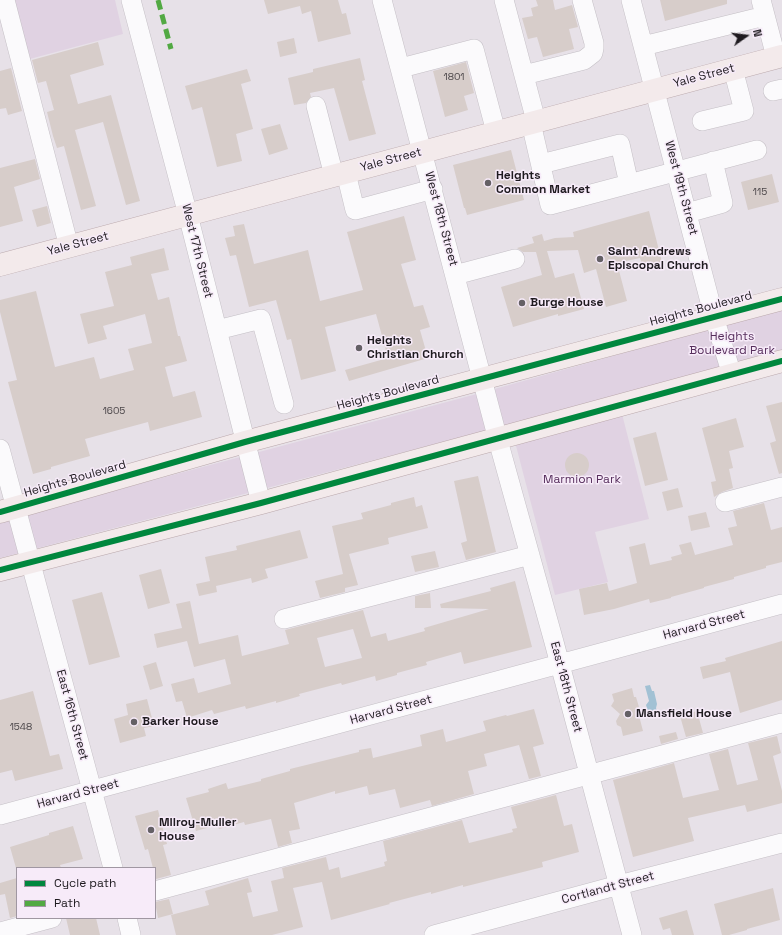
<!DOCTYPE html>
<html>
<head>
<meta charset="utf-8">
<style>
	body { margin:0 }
	#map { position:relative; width:782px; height:935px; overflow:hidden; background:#e7e1e8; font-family:"Space Grotesk",sans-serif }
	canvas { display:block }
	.legend { position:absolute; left:16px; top:867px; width:140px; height:52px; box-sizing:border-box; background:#f7ebf9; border:1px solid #a097a2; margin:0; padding:5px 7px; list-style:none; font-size:12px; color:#1e1a1f }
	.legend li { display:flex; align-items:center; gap:8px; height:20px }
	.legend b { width:20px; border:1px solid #a097a2 }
	.north { position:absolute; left:726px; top:16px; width:40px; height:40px; -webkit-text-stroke:3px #f7ebf9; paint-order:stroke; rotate:76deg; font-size:11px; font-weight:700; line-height:16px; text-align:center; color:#1e1a1f }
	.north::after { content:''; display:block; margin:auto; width:14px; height:18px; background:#1e1a1f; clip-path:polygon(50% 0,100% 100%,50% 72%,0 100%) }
</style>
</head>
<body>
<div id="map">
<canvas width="782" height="935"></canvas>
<ul class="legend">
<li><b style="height:5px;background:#00873e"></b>Cycle path</li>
<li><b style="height:5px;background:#52a943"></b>Path</li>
</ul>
<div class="north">N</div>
</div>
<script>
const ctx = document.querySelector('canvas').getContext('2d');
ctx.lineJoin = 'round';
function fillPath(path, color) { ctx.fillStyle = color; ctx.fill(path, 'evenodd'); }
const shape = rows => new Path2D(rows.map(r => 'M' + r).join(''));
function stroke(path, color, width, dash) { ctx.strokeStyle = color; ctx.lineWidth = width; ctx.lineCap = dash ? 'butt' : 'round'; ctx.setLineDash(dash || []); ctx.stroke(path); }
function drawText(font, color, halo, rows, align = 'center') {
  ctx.font = font + ' "Space Grotesk",sans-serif'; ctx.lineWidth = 3; ctx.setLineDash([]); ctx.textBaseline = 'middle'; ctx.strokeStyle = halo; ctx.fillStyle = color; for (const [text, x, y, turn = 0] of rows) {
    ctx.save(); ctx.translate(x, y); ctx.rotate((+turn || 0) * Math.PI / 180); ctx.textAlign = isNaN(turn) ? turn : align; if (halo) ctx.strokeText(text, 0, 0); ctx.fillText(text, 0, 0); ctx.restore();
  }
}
fillPath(shape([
	[10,0,115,0,123,34,26,60],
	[782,309,782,352,721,369,0,558,0,521,473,395],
	[622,414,649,519,595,532,608,582,555,595,515,442]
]), '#e0d2e2');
fillPath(shape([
	[650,685,652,691,654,691,657,704,656,708,658,716,653,718,651,711,648,711,646,705,649,701,645,686]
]), '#a2c1d4');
fillPath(shape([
	[264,0,338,0,342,14,346,13,351,34,318,42,311,11,302,14,300,6,268,14],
	[536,0,553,0,555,10,572,5,578,27,569,29,574,49,543,57,537,37,528,39,522,18,533,16,531,8,538,6],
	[660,0,727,0,727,4,665,21],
	[294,38,297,53,280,57,277,42],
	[98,42,104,65,70,75,78,104,111,95,140,201,126,205,103,122,75,130,96,206,81,210,64,146,57,148,53,136,47,112,54,110,46,81,38,83,32,60],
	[360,58,365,80,362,81,376,134,349,141,334,88,310,93,311,97,306,103,294,105,288,78,313,72,313,69],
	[466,62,474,93,464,96,468,110,445,117,433,71],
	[11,68,22,111,8,115,6,108,0,109,0,71],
	[247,69,251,81,241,84,253,129,236,134,242,161,217,167,202,107,192,110,185,86],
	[280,124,288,149,269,155,261,129],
	[511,150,524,200,467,215,465,208,464,208,453,165],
	[35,159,40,179,14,187,23,221,0,227,0,168],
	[772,174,779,202,748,210,741,182],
	[47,206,51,223,37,227,32,210],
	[649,211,662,262,643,267,640,258,617,263,627,301,606,307,596,269,584,273,578,250,547,251,555,278,574,273,584,309,558,316,558,314,513,327,501,287,542,275,536,252,523,252,517,248,534,243,532,237,542,234,544,241,555,238,574,237,573,232],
	[404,216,416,260,401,264,414,307,423,305,430,327,420,330,428,358,349,381,345,370,388,358,376,314,325,327,336,371,301,380,291,339,287,340,276,300,249,307,236,255,230,256,225,238,235,236,233,226,244,224,254,264,308,250,320,301,363,290,347,232],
	[164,248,169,270,151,274,158,300,169,297,178,336,180,336,187,361,165,367,173,397,195,391,202,417,150,431,148,422,85,439,90,456,51,467,51,469,33,474,8,382,17,380,0,312,0,300,36,291,55,367,94,357,100,379,134,370,128,349,152,343,145,314,103,326,107,339,88,344,80,314,114,306,105,272,132,265,130,257],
	[782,402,782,473,779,474,770,443,776,441,766,406],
	[736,418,744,447,729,451,733,468,729,469,733,488,722,492,714,497,711,482,716,481,702,428],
	[656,432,668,480,645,486,633,438],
	'565 465a12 12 0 1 1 24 0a12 12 0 1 1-24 0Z',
	[478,476,496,552,466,560,461,543,467,541,454,481],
	[678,488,683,507,667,511,662,492],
	[414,497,416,507,422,505,428,528,388,538,389,544,349,554,358,585,345,588,345,592,320,598,315,581,343,574,332,526,363,519,361,513,391,505,391,503],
	[764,503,771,530,782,527,782,562,766,566,766,568,734,577,734,579,704,587,704,588,671,597,671,598,650,603,649,599,614,609,584,615,579,589,607,583,609,591,637,583,629,547,645,543,650,565,672,560,671,557,682,554,679,545,691,542,695,555,733,545,728,528,737,526,733,511],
	[706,512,710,527,691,531,688,516],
	[300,530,308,558,265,569,268,578,252,583,251,578,216,586,217,592,199,596,196,584,210,581,205,557,237,550,236,546],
	[435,551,439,567,415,572,411,556],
	[161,569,170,603,148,609,139,575],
	[515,581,532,647,464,664,461,652,426,662,427,665,397,673,397,675,376,681,375,676,342,685,341,683,299,694,300,696,276,703,276,701,246,709,245,706,214,714,212,710,187,718,182,701,176,702,171,684,194,678,198,693,231,684,225,659,194,667,187,641,157,648,154,634,182,628,176,604,190,601,199,644,238,635,242,656,289,644,285,630,363,610,371,637,386,633,388,641,425,631,424,628,489,609,441,608,440,604,491,591,490,588],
	[353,629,362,658,325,667,317,638],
	[102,592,120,657,89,665,72,600],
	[430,593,431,608,415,608,415,596],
	[782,641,782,700,740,713,730,672,703,679,700,667,726,661,725,658],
	[156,662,163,686,150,690,143,666],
	[632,688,634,697,636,697,639,707,637,708,643,731,623,736,621,727,617,725,616,721,620,714,611,706,614,701,612,694],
	[33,691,50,756,59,754,63,769,15,781,12,770,0,773,0,700],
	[147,699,154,726,144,728,146,736,120,743,114,719,128,715,126,704],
	[534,709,544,744,533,747,541,776,529,779,519,745,484,754,487,766,468,771,474,794,432,806,430,800,400,808,395,789,369,795,367,786,335,794,335,791,294,803,300,829,289,831,292,843,278,847,271,819,245,825,244,822,219,829,217,825,196,831,186,798,209,792,208,789,226,783,228,789,261,781,261,779,290,771,290,769,359,752,359,750,371,748,373,758,422,746,420,735,443,729,446,742,486,731,483,721,506,715,507,716],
	[697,711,703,733,686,737,680,716],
	[676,732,678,739,661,744,659,736],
	[777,736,781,753,773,756,782,791,782,803,747,812,745,805,688,818,694,841,633,857,613,780,674,763,683,798,719,790,709,754,728,749,737,785,758,780,748,743],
	[556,795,564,826,572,824,579,852,542,862,543,867,463,887,463,885,431,894,431,892,389,903,390,904,331,920,322,882,293,888,303,927,272,935,176,935,171,915,209,905,205,891,248,878,252,892,247,893,253,917,278,911,271,881,284,878,282,868,326,857,329,870,339,867,341,878,385,866,384,862,387,861,383,841,462,820,469,843,513,832,512,829,517,828,511,807],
	[158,810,167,844,163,845,171,875,156,879,155,868,153,868,148,849,145,850,135,816],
	[73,826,83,859,60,865,61,868,16,868,10,847,49,835,49,833],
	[17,878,17,916,10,918,5,894,0,895,0,883],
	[773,888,780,920,747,929,747,930,729,935,722,935,714,904],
	[169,899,173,914,158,918,155,902],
	[687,910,694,935,672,935,670,928,663,930,659,918],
	[66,918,96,918,100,935,70,935]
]), '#d7cdca');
const minor = shape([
	[5,0,69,247],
	[131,0,188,215,261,503],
	[382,0,501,451,554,642,632,935],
	[504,0,536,121],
	[631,0,714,317,732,375],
	[761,0,776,57],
	[643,46,765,16],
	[401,68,474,49,496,132],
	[524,75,584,60,593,53,594,48,594,43,582,0],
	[773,91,782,89],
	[316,106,334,176],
	[702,121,744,111,733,69],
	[531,123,550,205,757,150],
	[541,164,620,144,629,184],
	[346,173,355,210,433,189],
	[687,213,723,203,713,161],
	[455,275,515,259],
	[217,330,261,319,284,404],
	[0,449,113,868],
	[725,502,782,487],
	[284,619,530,555],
	[0,815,782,604],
	[155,891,782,723],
	[127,918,131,935],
	[0,932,52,918],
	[434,935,619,885,782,843]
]);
const major = shape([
	[0,265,782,56],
	[0,512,245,442,782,299],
	[0,570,261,503,782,361]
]);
stroke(minor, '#c4bfc5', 20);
stroke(major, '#baa8ac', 23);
stroke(minor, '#fbfafc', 19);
stroke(major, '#f3eaeb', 22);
stroke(shape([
	[158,0,171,49]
]), '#52a943', 5, [10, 5]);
stroke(shape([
	[0,512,245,442,782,299],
	[0,570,261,503,782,361]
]), '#00873e', 6);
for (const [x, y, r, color] of [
	[488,183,4,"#646065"],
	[600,259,4,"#646065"],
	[522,303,4,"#646065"],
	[359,348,4,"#646065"],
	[628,714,4,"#646065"],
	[134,722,4,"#646065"],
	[151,830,4,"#646065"]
]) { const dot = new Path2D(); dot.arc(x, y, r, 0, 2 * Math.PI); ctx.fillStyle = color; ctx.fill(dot); stroke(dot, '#f7ebf9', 1.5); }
drawText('10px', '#4c474a', null, [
	["1801",454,77],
	["115",760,192],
	["1605",114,411],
	["1548",21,727]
]);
drawText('12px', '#1e1a1f', '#f7ebf9', [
	["Yale Street",704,76,-15],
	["Yale Street",391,160,-15],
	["West 19th Street",681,188,75],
	["West 18th Street",441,219,75],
	["Yale Street",78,244,-15],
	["West 17th Street",197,251,76],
	["Heights Boulevard",701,309,-15],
	["Heights Boulevard",388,393,-15],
	["Heights Boulevard",75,479,-16],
	["Harvard Street",704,625,-15],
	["East 18th Street",566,687,75],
	["Harvard Street",391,710,-15],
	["East 16th Street",72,715,75],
	["Harvard Street",78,794,-15],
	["Cortlandt Street",608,888,-15]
]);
drawText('bold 12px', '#1e1a1f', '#f7ebf9', [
	["Heights",496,176],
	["Common Market",496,190],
	["Saint Andrews",608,252],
	["Episcopal Church",608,266],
	["Burge House",530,303],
	["Heights",367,341],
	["Christian Church",367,355],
	["Mansfield House",636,714],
	["Barker House",142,722],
	["Milroy-Muller",159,823],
	["House",159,837]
], 'left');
drawText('12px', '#562e5c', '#f7ebf9', [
	["Heights",732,337],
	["Boulevard Park",732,351],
	["Marmion Park",582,480]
]);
</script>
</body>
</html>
